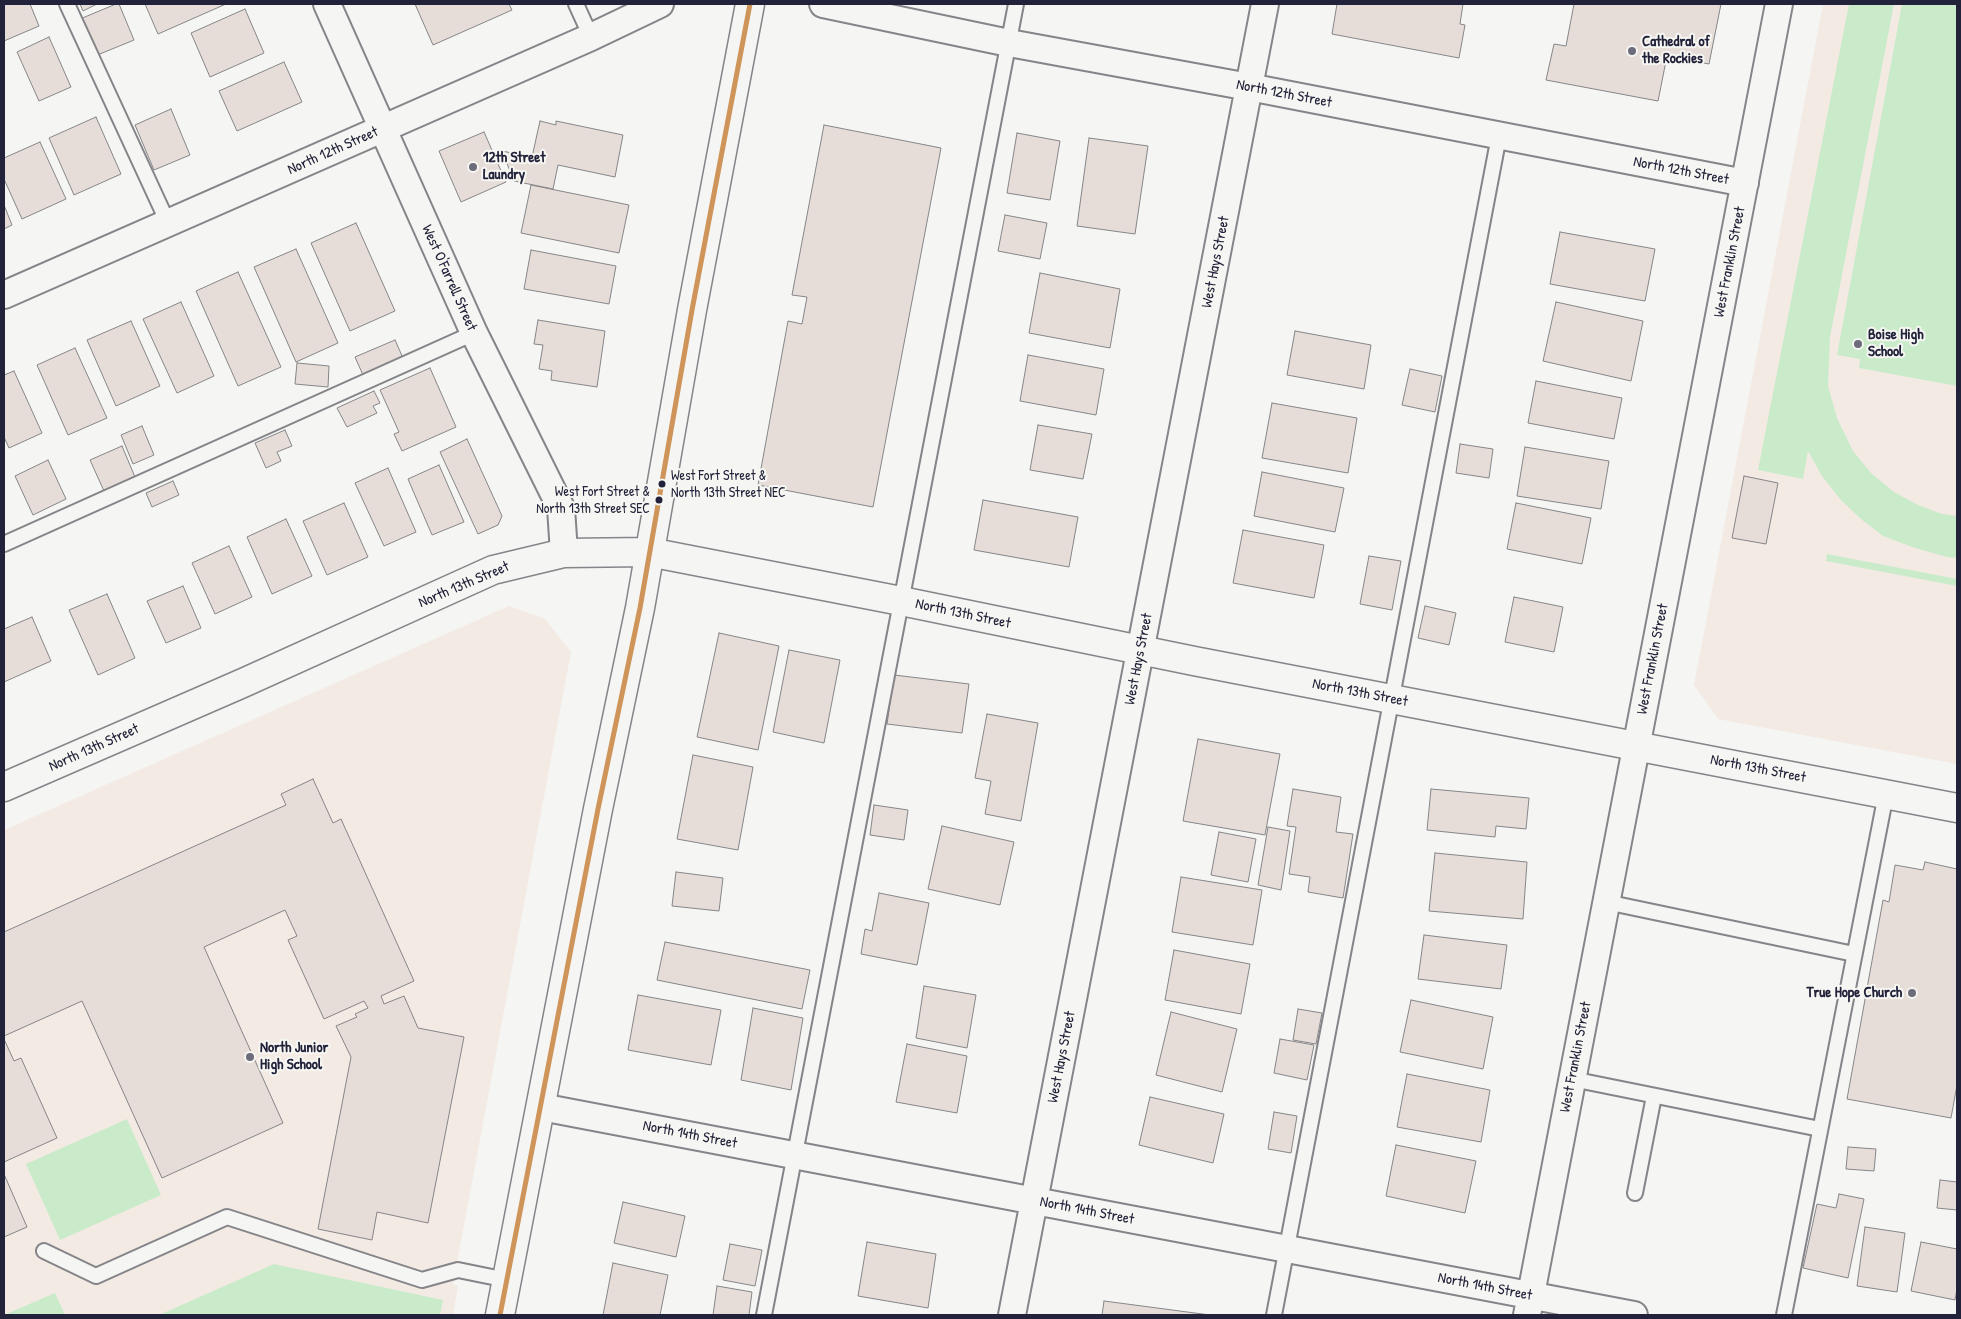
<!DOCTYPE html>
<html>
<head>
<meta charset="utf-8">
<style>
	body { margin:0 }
	#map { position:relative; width:1961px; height:1319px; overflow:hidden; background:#f5f5f3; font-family:"Patrick Hand",sans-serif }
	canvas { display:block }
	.frame { position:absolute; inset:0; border:5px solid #22223b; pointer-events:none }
</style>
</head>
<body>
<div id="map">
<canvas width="1961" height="1319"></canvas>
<div class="frame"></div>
</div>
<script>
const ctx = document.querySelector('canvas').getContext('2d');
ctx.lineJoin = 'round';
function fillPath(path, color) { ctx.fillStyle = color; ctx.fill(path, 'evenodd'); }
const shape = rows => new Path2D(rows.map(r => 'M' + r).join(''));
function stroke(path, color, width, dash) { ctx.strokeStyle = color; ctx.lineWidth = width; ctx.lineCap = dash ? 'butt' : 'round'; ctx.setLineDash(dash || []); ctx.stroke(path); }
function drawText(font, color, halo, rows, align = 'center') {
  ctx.font = font + ' "Patrick Hand",sans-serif'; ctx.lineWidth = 4; ctx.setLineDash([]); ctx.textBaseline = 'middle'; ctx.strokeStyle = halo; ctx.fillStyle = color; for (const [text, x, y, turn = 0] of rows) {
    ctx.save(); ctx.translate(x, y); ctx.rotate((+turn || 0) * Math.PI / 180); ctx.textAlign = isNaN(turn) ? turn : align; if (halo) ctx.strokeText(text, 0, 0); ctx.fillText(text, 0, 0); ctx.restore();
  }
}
fillPath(shape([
	[1823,4,1957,4,1957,764,1718,719,1694,685],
	[509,606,545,619,571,652,453,1284,458,1286,453,1315,4,1315,4,830]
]), '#f3eae4');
fillPath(shape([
	[1849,4,1894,4,1830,337,1828,386,1837,418,1853,451,1871,473,1894,492,1918,505,1942,514,1957,516,1957,558,1947,557,1915,548,1883,536,1861,519,1841,500,1822,476,1808,451,1803,479,1758,470],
	[1902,4,1957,4,1957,386,1859,368,1860,359,1837,355],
	[1827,554,1957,579,1957,586,1826,561],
	[127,1119,161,1195,60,1240,26,1164],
	[274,1264,443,1300,440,1315,159,1315],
	[55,1293,65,1315,4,1315]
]), '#caebca');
const building = shape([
	[4,4,30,4,39,26,4,41,4,4],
	[80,4,97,4,83,11,80,4],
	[116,4,119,4,134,40,95,56,80,19,116,4],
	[145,4,226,4,158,34,145,4],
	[415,4,509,4,512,10,433,45,415,4],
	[1337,4,1463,4,1460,24,1465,25,1459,58,1332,34,1337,4],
	[1574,4,1721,4,1709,64,1667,56,1658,101,1546,80,1554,44,1566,46,1574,4],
	[245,9,264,53,210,77,191,33,245,9],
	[49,37,71,87,39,101,17,52,49,37],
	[284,62,302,102,237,131,219,91,284,62],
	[171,109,190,155,154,170,135,125,171,109],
	[96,117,121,174,74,195,49,138,96,117],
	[540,121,556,125,556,121,623,135,615,177,558,165,553,189,514,181,502,151,532,157,540,121],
	[824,125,941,148,873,507,758,485,788,321,802,324,807,297,792,295,824,125],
	[484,132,506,182,461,202,439,151,484,132],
	[1017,133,1060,141,1050,200,1007,193,1017,133],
	[1089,138,1148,146,1135,234,1077,226,1089,138],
	[40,142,66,199,22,219,4,179,4,158,40,142],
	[531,185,629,205,619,253,521,233,531,185],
	[4,205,12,225,4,229,4,205],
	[1005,215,1047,223,1040,259,998,251,1005,215],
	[356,223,395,311,350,331,311,243,356,223],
	[1560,232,1655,249,1645,301,1550,284,1560,232],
	[296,249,338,343,296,362,254,267,296,249],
	[531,250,616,266,609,304,524,289,531,250],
	[238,272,281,367,238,386,196,291,238,272],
	[1040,273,1120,289,1110,348,1029,333,1040,273],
	[181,302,214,376,177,393,143,319,181,302],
	[1556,302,1643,321,1631,381,1543,361,1556,302],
	[538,320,605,331,597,387,551,380,552,371,539,369,543,345,534,344,538,320],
	[131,321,160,386,116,406,87,340,131,321],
	[1295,331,1371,345,1364,389,1287,375,1295,331],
	[395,340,403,358,363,375,355,357,395,340],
	[75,348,107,418,68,435,37,365,75,348],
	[1028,355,1104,369,1096,415,1020,401,1028,355],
	[297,363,329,366,328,387,295,384,297,363],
	[430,368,456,427,402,451,394,434,399,432,380,390,430,368],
	[1410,369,1442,376,1435,412,1402,405,1410,369],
	[14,371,42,433,9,448,4,437,4,375,14,371],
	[1536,381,1622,398,1614,439,1528,423,1536,381],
	[374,391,380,403,373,406,377,413,347,427,337,408,374,391],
	[1272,403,1357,418,1348,473,1262,458,1272,403],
	[1038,425,1092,434,1083,479,1030,470,1038,425],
	[142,426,154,455,133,464,121,435,142,426],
	[285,430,292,446,277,452,281,461,266,468,255,443,285,430],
	[467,439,502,516,498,525,478,534,440,452,467,439],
	[1460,444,1493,449,1489,478,1456,473,1460,444],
	[122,446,135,477,104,491,90,460,122,446],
	[1525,447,1609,461,1601,509,1517,496,1525,447],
	[48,460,66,499,33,515,15,476,48,460],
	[439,465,464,522,432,535,408,479,439,465],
	[388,468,416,532,384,546,355,483,388,468],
	[1262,472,1344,488,1335,532,1254,516,1262,472],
	[1744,476,1778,483,1766,544,1732,538,1744,476],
	[173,481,179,495,152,507,146,493,173,481],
	[983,500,1078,517,1069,567,974,550,983,500],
	[344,503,368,557,327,575,303,521,344,503],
	[1516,503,1591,518,1582,564,1507,549,1516,503],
	[286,519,312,576,272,594,247,537,286,519],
	[1243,530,1324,545,1314,598,1233,583,1243,530],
	[229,546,252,597,215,614,192,563,229,546],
	[1369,556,1401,561,1392,610,1360,604,1369,556],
	[183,586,201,628,166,643,147,601,183,586],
	[107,594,135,658,98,675,69,610,107,594],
	[1514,597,1563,607,1554,652,1505,642,1514,597],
	[1425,606,1456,613,1449,645,1418,638,1425,606],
	[32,617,51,661,4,682,4,629,32,617],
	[719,633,779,646,758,750,697,737,719,633],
	[789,650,840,660,824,743,773,732,789,650],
	[894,675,969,684,962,733,887,724,894,675],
	[987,714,1038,723,1021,821,985,814,991,781,975,778,987,714],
	[1198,739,1280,754,1265,835,1183,821,1198,739],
	[693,755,753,767,738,850,677,839,693,755],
	[313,779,333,823,341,819,414,981,381,996,384,1004,404,996,418,1028,464,1037,428,1223,377,1212,372,1240,318,1229,351,1057,336,1026,357,1017,355,1014,368,1008,364,1001,324,1019,288,940,297,936,285,910,204,947,283,1123,162,1178,82,1001,4,1036,4,932,286,805,281,794,313,779],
	[1293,789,1341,797,1336,832,1353,834,1343,898,1308,892,1310,877,1289,874,1296,827,1287,826,1293,789],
	[1431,789,1529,798,1526,829,1496,826,1495,837,1427,830,1431,789],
	[874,805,908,810,904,840,870,835,874,805],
	[942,826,1014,842,1000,905,928,889,942,826],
	[1268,827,1290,831,1281,890,1258,885,1268,827],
	[1219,832,1256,839,1248,882,1211,875,1219,832],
	[1435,853,1527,862,1523,919,1429,911,1435,853],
	[1925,862,1957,869,1957,1085,1951,1118,1847,1099,1883,900,1889,902,1895,865,1923,870,1925,862],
	[676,872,723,878,719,911,672,906,676,872],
	[1181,877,1262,890,1253,945,1172,932,1181,877],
	[879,893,929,903,917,965,861,954,865,929,872,931,879,893],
	[1424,935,1507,945,1501,989,1418,979,1424,935],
	[665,942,810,970,802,1009,657,980,665,942],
	[1174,950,1250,964,1241,1014,1165,1000,1174,950],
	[924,986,976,995,967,1048,916,1038,924,986],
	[638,995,721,1010,711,1065,628,1050,638,995],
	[1411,1000,1493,1017,1483,1069,1400,1052,1411,1000],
	[753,1008,803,1018,791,1090,741,1080,753,1008],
	[1298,1009,1322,1013,1316,1044,1293,1040,1298,1009],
	[1171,1012,1237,1029,1222,1092,1156,1075,1171,1012],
	[4,1039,14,1061,21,1058,57,1138,4,1162,4,1039],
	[1280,1039,1314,1045,1307,1080,1274,1073,1280,1039],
	[907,1044,967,1056,957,1113,896,1102,907,1044],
	[1407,1074,1490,1090,1481,1142,1397,1127,1407,1074],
	[1150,1097,1224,1114,1213,1163,1139,1145,1150,1097],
	[1274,1112,1297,1116,1291,1153,1268,1149,1274,1112],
	[1396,1145,1476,1161,1465,1213,1386,1196,1396,1145],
	[1848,1147,1876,1149,1874,1171,1846,1169,1848,1147],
	[4,1174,27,1227,4,1237,4,1174],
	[1940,1180,1957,1182,1957,1210,1937,1208,1940,1180],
	[1839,1194,1864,1199,1848,1278,1803,1268,1817,1204,1836,1208,1839,1194],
	[623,1202,685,1216,676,1257,614,1243,623,1202],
	[1865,1227,1905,1233,1897,1292,1857,1286,1865,1227],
	[867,1242,936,1254,928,1308,858,1296,867,1242],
	[1921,1242,1957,1249,1957,1289,1955,1300,1911,1291,1921,1242],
	[730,1244,762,1250,755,1286,723,1280,730,1244],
	[613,1263,668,1275,660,1315,603,1315,613,1263],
	[717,1286,752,1292,749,1315,713,1315,717,1286],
	[1104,1301,1210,1315,1102,1315,1104,1301]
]);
fillPath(building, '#e7ddd8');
stroke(building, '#858589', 1);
const lane = shape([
	[67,4,168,223],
	[576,4,591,37],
	[4,544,474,333],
	[1606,902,1854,954],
	[1572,1079,1820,1129],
	[1635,1193,1654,1096],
	[44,1251,96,1276,227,1217,422,1280,458,1270,507,1280],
	[764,1315,1016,4],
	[1274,1315,1499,136],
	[1784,1315,1886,794]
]);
const street = shape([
	[327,4,474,333,561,508,564,553],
	[823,4,1009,43,1249,87,1745,183],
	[4,295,591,37,660,4],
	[541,1107,1634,1315],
	[1012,1315,1265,4],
	[1527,1315,1779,4]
]);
const secondary = shape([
	[4,787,243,683,493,570,564,553,649,552,901,601,1194,661,1957,808],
	[500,1315,598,809,640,608,692,310,750,4]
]);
stroke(lane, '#858589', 18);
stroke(street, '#858589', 30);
stroke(secondary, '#858589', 31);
stroke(lane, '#f5f5f3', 14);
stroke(street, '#f5f5f3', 26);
stroke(secondary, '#f5f5f3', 28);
stroke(shape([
	[500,1315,598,809,640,608,692,310,750,4]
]), '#cf9459', 5);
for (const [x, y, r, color] of [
	[1632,51,5,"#6c6c7b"],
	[473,167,5,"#6c6c7b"],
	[1858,344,5,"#6c6c7b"],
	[662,484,4.5,"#22223b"],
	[659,500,4.5,"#22223b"],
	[1912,993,5,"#6c6c7b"],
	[250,1057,5,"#6c6c7b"]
]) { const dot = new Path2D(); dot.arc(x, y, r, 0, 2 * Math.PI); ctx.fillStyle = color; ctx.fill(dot); stroke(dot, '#f6f6f2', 2); }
drawText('14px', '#22223b', '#f6f6f2', [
	["West Fort Street &",671,476],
	["North 13th Street NEC",671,493],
	["West Fort Street &",650,492,"right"],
	["North 13th Street SEC",650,509,"right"]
], 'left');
drawText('bold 15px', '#22223b', '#f6f6f2', [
	["Cathedral of",1642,42],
	["the Rockies",1642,59],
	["12th Street",483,158],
	["Laundry",483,175],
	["Boise High",1868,335],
	["School",1868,352],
	["True Hope Church",1902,993,"right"],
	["North Junior",260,1048],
	["High School",260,1065]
], 'left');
drawText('15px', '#22223b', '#f6f6f2', [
	["North 12th Street",1284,94,11],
	["North 12th Street",333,151,-24],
	["North 12th Street",1681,171,11],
	["West Hays Street",1216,262,-79],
	["West Franklin Street",1730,262,-79],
	["West O'Farrell Street",449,278,66],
	["North 13th Street",464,585,-23],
	["North 13th Street",963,614,12],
	["West Hays Street",1139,659,-79],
	["West Franklin Street",1653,659,-79],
	["North 13th Street",1360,693,11],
	["North 13th Street",94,748,-24],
	["North 13th Street",1758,769,11],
	["West Hays Street",1062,1057,-79],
	["West Franklin Street",1576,1057,-79],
	["North 14th Street",690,1135,11],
	["North 14th Street",1087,1211,11],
	["North 14th Street",1485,1287,11]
]);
</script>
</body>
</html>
